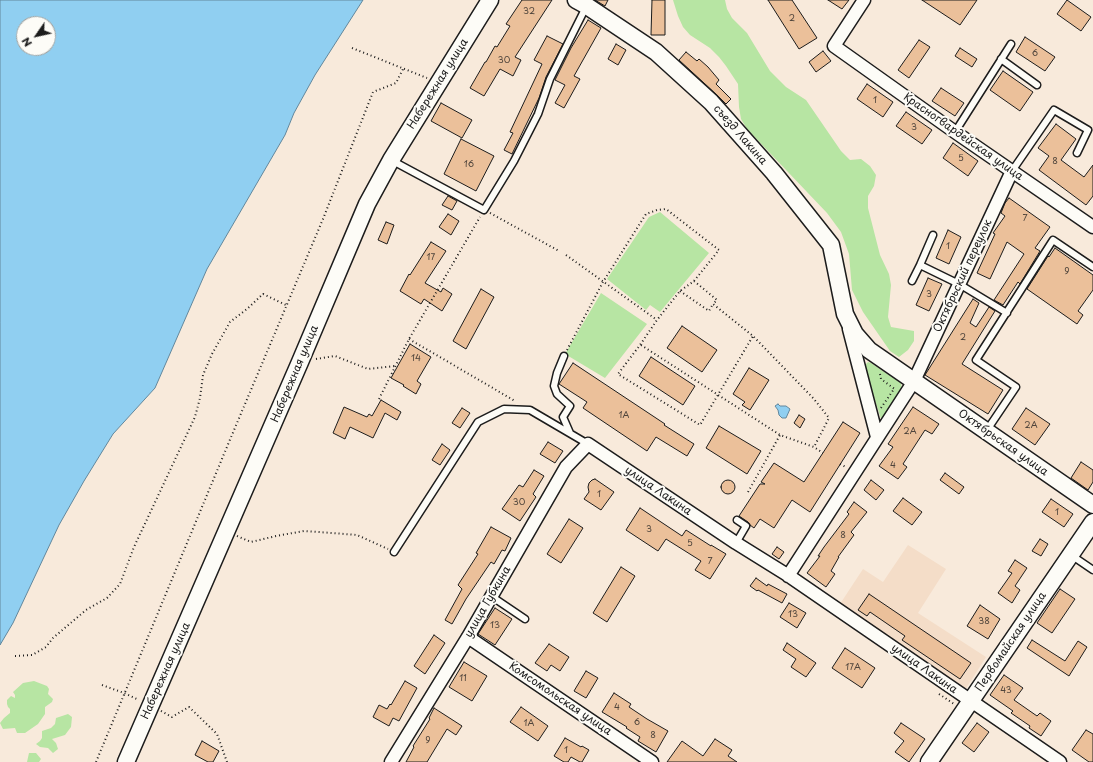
<!DOCTYPE html>
<html>
<head>
<meta charset="utf-8">
<style>
	body { margin:0 }
	#map { position:relative; width:1093px; height:762px; overflow:hidden; background:#f8eadb; font-family:"Playpen Sans",sans-serif }
	canvas { display:block }
	.north { position:absolute; left:16px; top:16px; width:40px; height:40px; box-sizing:border-box; background:#fdfcf7; border:1px solid #a3a29f; border-radius:50%; rotate:236deg; font-size:11px; font-weight:700; line-height:16px; text-align:center; color:#1c1c1c }
	.north::after { content:''; display:block; margin:auto; width:14px; height:18px; background:#1c1c1c; clip-path:polygon(50% 0,100% 100%,50% 72%,0 100%) }
</style>
</head>
<body>
<div id="map">
<canvas width="1093" height="762"></canvas>
<div class="north">N</div>
</div>
<script>
const ctx = document.querySelector('canvas').getContext('2d');
ctx.lineJoin = 'round';
function fillPath(path, color) { ctx.fillStyle = color; ctx.fill(path, 'evenodd'); }
const shape = rows => new Path2D(rows.map(r => 'M' + r).join(''));
function stroke(path, color, width, dash) { ctx.strokeStyle = color; ctx.lineWidth = width; ctx.lineCap = dash ? 'butt' : 'round'; ctx.setLineDash(dash || []); ctx.stroke(path); }
function drawText(font, color, halo, rows, align = 'center') {
  ctx.font = font + ' "Playpen Sans",sans-serif'; ctx.lineWidth = 4; ctx.setLineDash([]); ctx.textBaseline = 'middle'; ctx.strokeStyle = halo; ctx.fillStyle = color; for (const [text, x, y, turn = 0] of rows) {
    ctx.save(); ctx.translate(x, y); ctx.rotate((+turn || 0) * Math.PI / 180); ctx.textAlign = isNaN(turn) ? turn : align; if (halo) ctx.strokeText(text, 0, 0); ctx.fillText(text, 0, 0); ctx.restore();
  }
}
fillPath(shape([
	[908,545,946,569,918,613,986,657,965,690,838,607,863,569,883,582]
]), '#f4ddc8');
fillPath(shape([
	[673,0,725,0,727,9,732,18,747,33,770,71,786,87,806,100,841,151,850,160,861,159,870,166,876,175,874,186,868,196,868,208,880,255,889,274,891,285,888,317,891,327,914,331,914,341,908,350,899,357,890,351,863,312,852,290,849,254,841,232,827,213,747,129,741,119,739,107,738,84,726,66,719,57,710,48,690,35,683,27,678,16],
	[660,212,709,253,660,312,650,305,646,310,607,279,649,217],
	[601,293,647,324,605,378,565,354],
	[868,362,871,363,901,383,902,389,884,420,881,419,864,366],
	[34,681,47,686,49,689,48,694,53,699,52,702,45,707,45,714,38,724,25,733,17,733,15,728,3,729,0,723,4,718,10,713,10,709,8,707,7,704,7,700,11,696,15,698,15,695,13,692,23,683],
	[68,714,72,717,71,727,65,735,52,739,56,743,58,749,53,753,48,748,40,747,36,744,40,741,42,738,42,731,51,728,55,724,56,718],
	[29,753,36,753,41,759,39,762,27,762]
]), '#b7e5a3');
const water = shape([
	[0,0,363,0,315,75,294,113,285,135,207,269,155,388,113,434,84,481,59,525,13,623,0,645,0,0],
	[24,24,48,24,48,48,24,48,24,24],
	[778,404,780,406,786,406,790,409,786,418,782,418,779,415,778,410,775,406,778,404]
]);
fillPath(water, '#90cff1');
stroke(water, '#62879c', 1);
const building = shape([
	[522,0,552,0,515,57,521,60,513,76,500,69,484,96,470,88,485,62,486,62,495,46,497,47,510,26,506,24,522,0],
	[595,0,608,0,605,6,595,0],
	[652,0,665,0,665,35,651,35,652,0],
	[768,0,792,0,817,38,799,49,768,0],
	[828,0,849,0,842,9,828,0],
	[922,0,977,0,960,25,922,0],
	[1067,0,1091,17,1081,31,1057,14,1067,0],
	[588,20,601,28,574,76,580,79,564,108,555,103,565,85,555,80,571,48,588,20],
	[547,36,563,44,546,77,539,98,512,154,504,150,513,133,510,132,542,64,534,60,547,36],
	[1025,37,1055,57,1045,71,1016,52,1025,37],
	[919,40,930,47,909,78,898,70,919,40],
	[616,44,626,50,618,65,608,59,616,44],
	[960,48,977,59,972,67,955,56,960,48],
	[823,51,831,61,816,72,809,62,823,51],
	[686,52,697,61,699,59,708,67,719,80,716,84,731,99,726,104,717,95,679,60,686,52],
	[1003,71,1033,92,1020,111,990,90,1003,71],
	[867,84,893,102,883,117,857,99,867,84],
	[941,88,964,103,955,116,932,101,941,88],
	[441,103,472,120,462,138,431,121,441,103],
	[906,112,932,130,922,144,896,126,906,112],
	[1056,124,1076,139,1061,160,1084,177,1093,165,1093,196,1086,205,1039,170,1049,156,1038,148,1056,124],
	[461,139,494,156,476,191,444,174,461,139],
	[953,143,978,161,968,176,943,158,953,143],
	[448,196,457,201,452,210,442,205,448,196],
	[1009,198,1050,227,1035,248,1040,251,1020,284,1018,282,1003,305,994,300,1024,254,1007,242,990,279,977,273,995,234,993,233,1005,216,1001,213,1005,203,1009,198],
	[448,214,459,221,451,235,439,227,448,214],
	[386,222,394,225,387,244,378,240,386,222],
	[948,230,961,237,949,264,936,258,948,230],
	[431,242,446,251,425,283,441,292,443,288,452,294,442,311,424,299,421,304,400,291,409,274,410,275,431,242],
	[1055,248,1093,275,1093,290,1078,311,1083,315,1077,324,1027,289,1048,256,1049,257,1055,248],
	[928,278,942,284,929,311,916,305,928,278],
	[481,289,494,297,466,349,453,341,481,289],
	[973,299,979,303,970,323,976,327,989,307,995,311,962,364,1003,390,988,414,925,375,973,299],
	[682,326,717,350,702,372,667,348,682,326],
	[410,344,431,357,417,381,421,384,416,394,403,386,404,385,391,378,410,344],
	[651,357,695,386,683,405,639,376,651,357],
	[573,363,665,424,664,425,694,444,687,456,656,437,647,451,583,408,587,402,559,384,573,363],
	[749,368,769,380,750,410,742,405,745,402,733,394,749,368],
	[381,400,401,412,397,420,385,413,373,438,350,427,345,439,333,433,344,407,367,417,369,414,372,416,381,400],
	[913,407,939,424,932,434,925,430,903,464,907,467,898,479,879,466,893,447,888,444,913,407],
	[462,408,470,413,460,428,452,423,462,408],
	[1026,408,1050,424,1035,445,1012,429,1026,408],
	[799,415,805,419,800,428,794,423,799,415],
	[843,422,860,433,810,512,792,500,774,528,760,519,754,528,750,525,748,522,739,516,760,484,765,484,761,482,774,463,804,482,843,422],
	[719,426,761,451,747,474,706,448,719,426],
	[548,442,563,451,555,463,540,454,548,442],
	[442,444,450,450,440,465,432,460,442,444],
	[1081,462,1093,470,1093,482,1088,490,1071,478,1081,462],
	[534,470,544,476,533,494,536,497,520,521,502,509,519,485,523,487,534,470],
	[945,473,964,487,959,494,940,480,945,473],
	[595,479,614,492,601,510,584,499,589,492,588,487,589,483,592,480,595,479],
	[871,480,884,490,876,500,864,490,871,480],
	'721 487a7 7 0 1 1 14 0a7 7 0 1 1-14 0Z',
	[903,498,922,512,912,525,893,511,903,498],
	[1051,499,1073,514,1064,527,1042,512,1051,499],
	[854,502,867,512,851,532,854,535,838,557,839,557,831,571,835,574,826,587,807,573,820,556,818,556,824,547,849,514,847,512,854,502],
	[640,508,682,536,686,530,711,546,711,545,726,554,710,579,695,570,701,561,666,539,658,551,626,530,640,508],
	[569,519,583,528,561,563,547,554,569,519],
	[491,527,511,538,505,551,502,550,494,564,491,562,466,599,452,624,445,620,462,589,458,585,478,554,476,553,491,527],
	[1040,539,1048,544,1041,556,1032,551,1040,539],
	[777,547,784,552,779,559,772,554,777,547],
	[1015,560,1027,568,1015,586,1020,590,1012,603,998,593,1012,573,1008,571,1015,560],
	[621,567,635,576,607,622,593,613,621,567],
	[756,578,767,586,768,584,787,594,782,603,758,590,757,591,750,586,756,578],
	[1060,589,1075,599,1052,633,1037,623,1060,589],
	[869,594,971,663,960,679,902,640,905,636,870,612,867,616,858,610,869,594],
	[789,603,806,613,797,628,780,617,789,603],
	[980,605,1000,619,988,639,967,626,980,605],
	[495,608,512,619,495,645,478,634,495,608],
	[434,635,445,643,425,674,414,666,434,635],
	[1032,640,1065,661,1078,641,1087,647,1069,676,1027,648,1032,640],
	[787,643,816,663,806,677,791,667,796,659,783,650,787,643],
	[549,644,569,657,560,671,551,665,547,671,535,663,549,644],
	[845,648,875,668,862,688,832,668,845,648],
	[464,662,487,676,472,701,449,687,464,662],
	[586,671,598,678,586,698,574,691,586,671],
	[1004,675,1023,688,1014,700,1037,716,1040,713,1051,721,1041,736,1029,728,1030,726,1011,713,1013,711,990,695,1004,675],
	[405,681,417,688,399,721,393,718,389,726,373,717,379,705,387,709,390,704,391,705,405,681],
	[614,693,631,704,629,707,647,719,668,731,656,752,638,741,640,737,626,728,627,727,602,712,614,693],
	[521,707,548,726,538,741,510,722,521,707],
	[434,708,462,726,456,735,447,729,427,762,406,762,414,747,413,746,430,719,429,718,434,708],
	[901,723,925,739,909,762,895,752,904,741,894,733,901,723],
	[977,723,989,732,974,752,962,743,977,723],
	[1086,730,1093,734,1093,762,1089,762,1072,750,1086,730],
	[565,738,581,747,582,746,589,750,582,762,580,762,571,757,568,762,564,762,554,756,565,738],
	[715,739,732,750,728,756,737,762,667,762,682,741,703,756,715,739],
	[202,741,219,751,213,762,208,762,195,755,202,741]
]);
fillPath(building, '#ebc09a');
stroke(building, '#1c1c1c', 1);
const service = shape([
	[1001,59,1037,85],
	[955,132,1011,44],
	[391,160,484,210,514,161,538,114,550,79,586,7],
	[1012,171,1054,110,1088,130,1077,153],
	[920,265,959,284,1007,313],
	[912,281,920,265,933,235],
	[564,356,557,373,554,386,557,394,570,406,563,417,570,433],
	[987,430,1016,387,976,360,1053,240,1093,267],
	[736,543,746,526,737,520],
	[394,552,478,422,504,409,530,410,588,444],
	[1071,555,1093,570],
	[491,596,525,619]
]);
const minor = shape([
	[864,0,834,46,955,132,1093,227],
	[849,329,877,437],
	[788,576,914,381,1012,171],
	[468,637,652,762],
	[391,762,468,637,566,467,588,444,736,543,789,576,1060,762]
]);
const tertiary = shape([
	[576,0,587,6,656,52,711,102,774,173,831,245,845,314,855,334,869,350,1093,505],
	[126,762,300,362,367,204,391,160,490,0],
	[929,762,1093,522]
]);
stroke(service, '#1c1c1c', 9);
stroke(minor, '#1c1c1c', 15);
stroke(tertiary, '#1c1c1c', 19);
stroke(shape([
	[352,48,427,78],
	[490,213,559,251],
	[566,255,657,320],
	[694,281,717,300,713,304,753,336,814,399,829,418,814,447],
	[680,291,709,311,713,304],
	[409,339,515,401],
	[641,345,780,435,814,447,823,453],
	[567,350,603,282,646,214,657,210,666,209,719,250,694,281,680,291,657,320,640,345,618,374,700,425,753,336],
	[316,359,335,356,368,369,395,366],
	[880,374,881,379,896,390],
	[379,399,409,339,480,217],
	[881,408,894,389],
	[840,464,846,467],
	[748,492,780,435],
	[237,536,251,542,276,536,304,531,332,533,357,535,388,549],
	[15,656,32,655,46,647,53,638,86,610,107,598,120,584,134,547,195,417,200,398,203,375,212,354,230,322,247,309,263,294,286,305],
	[102,685,124,693,139,700],
	[939,694,954,704],
	[161,711,172,717,189,707,217,734,227,762],
	[96,762,229,442,323,219,373,92,396,83,403,69]
]), '#1c1c1c', 2, [1, 3]);
stroke(service, '#fdfcf7', 6);
stroke(minor, '#fdfcf7', 12);
stroke(tertiary, '#fdfcf7', 16);
drawText('9px', '#50453c', null, [
	["32",529,12],
	["2",792,19],
	["6",1035,54],
	["30",504,61],
	["1",875,101],
	["3",914,128],
	["5",961,159],
	["8",1055,162],
	["16",469,165],
	["7",1025,219],
	["1",948,247],
	["17",431,258],
	["9",1067,272],
	["3",929,295],
	["2",963,338],
	["14",416,359],
	["1А",624,416],
	["2А",1031,426],
	["2А",910,432],
	["4",893,466],
	["1",599,495],
	["30",519,503],
	["1",1057,513],
	["3",649,530],
	["8",843,536],
	["5",690,544],
	["7",710,562],
	["13",793,615],
	["38",984,622],
	["13",495,626],
	["17А",853,668],
	["11",463,679],
	["43",1006,691],
	["4",617,708],
	["6",637,723],
	["1А",529,724],
	["8",653,736],
	["9",428,741],
	["1",566,751]
]);
drawText('11px', '#1c1c1c', '#fdfcf7', [
	["Набережная улица",438,84,-58],
	["съезд Лакина",740,135,49],
	["Красногвардейская улица",963,137,35],
	["Октябрьский переулок",963,276,-65],
	["Набережная улица",295,374,-67],
	["Октябрьская улица",1003,443,35],
	["улица Лакина",658,491,34],
	["улица Губкина",488,602,-60],
	["Первомайская улица",1011,642,-56],
	["улица Лакина",924,669,35],
	["Набережная улица",166,671,-66],
	["Комсомольская улица",560,699,34]
]);
</script>
</body>
</html>
